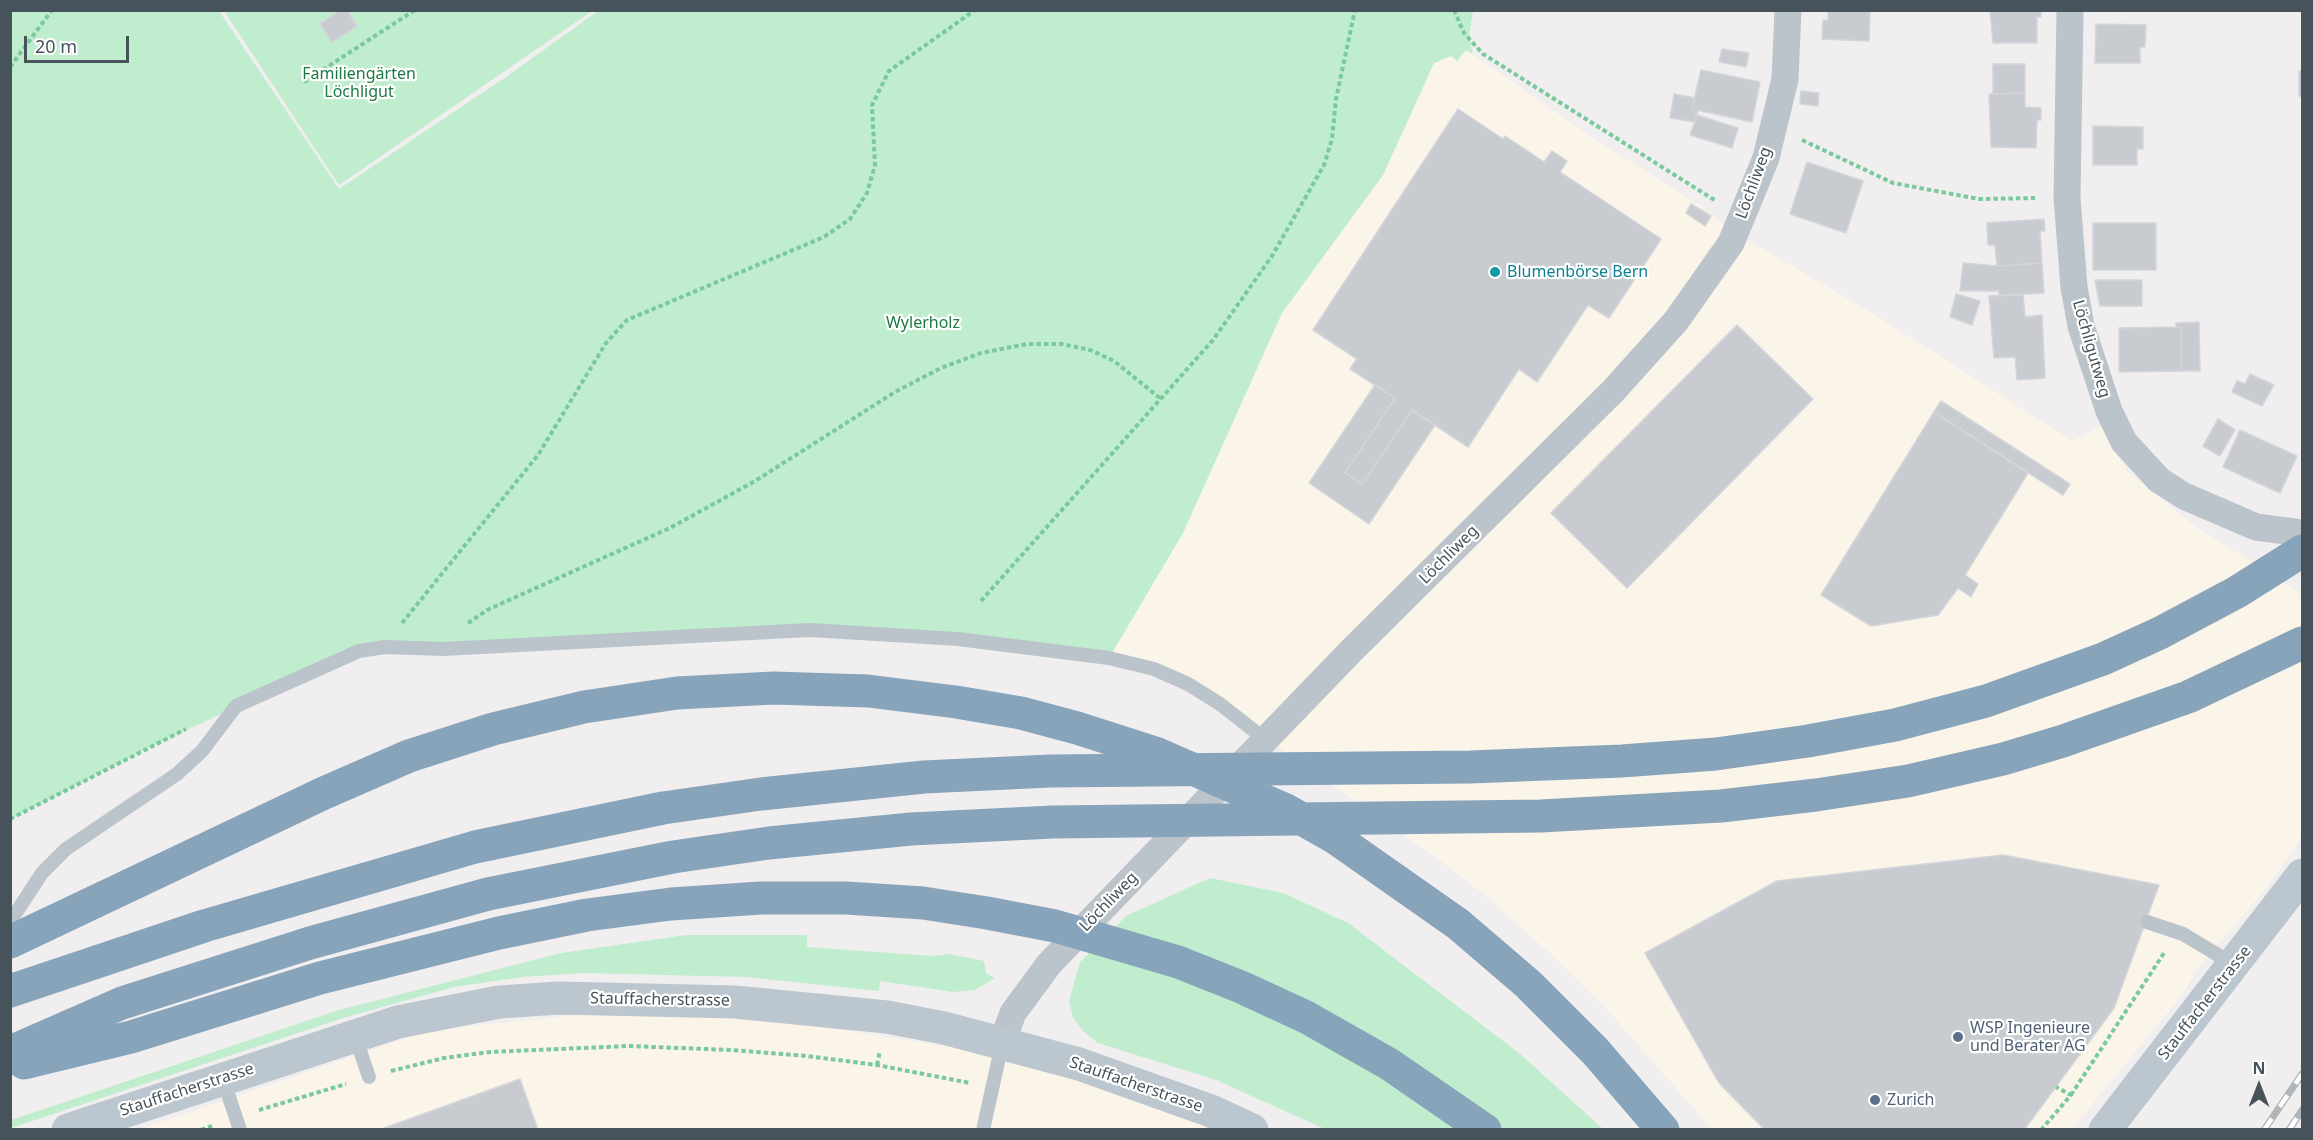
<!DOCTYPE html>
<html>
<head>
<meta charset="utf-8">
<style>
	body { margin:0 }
	#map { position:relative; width:2313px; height:1140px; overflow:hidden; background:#f1eeef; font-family:"Noto Sans",sans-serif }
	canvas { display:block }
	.frame { position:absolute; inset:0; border:12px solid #47535b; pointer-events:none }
	.north { position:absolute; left:2229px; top:1056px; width:60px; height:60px; -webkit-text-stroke:4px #fff; paint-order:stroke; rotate:0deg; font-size:16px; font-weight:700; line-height:24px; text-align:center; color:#47535b }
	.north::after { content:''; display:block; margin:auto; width:21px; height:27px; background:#47535b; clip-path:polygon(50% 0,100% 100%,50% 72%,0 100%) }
	.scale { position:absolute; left:24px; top:36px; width:105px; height:27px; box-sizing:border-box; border:3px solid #47535b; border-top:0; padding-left:8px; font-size:18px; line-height:21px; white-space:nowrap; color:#47535b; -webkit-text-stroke:4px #fff; paint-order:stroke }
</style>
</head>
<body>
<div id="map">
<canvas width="2313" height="1140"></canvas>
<div class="frame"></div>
<div class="north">N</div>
<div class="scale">20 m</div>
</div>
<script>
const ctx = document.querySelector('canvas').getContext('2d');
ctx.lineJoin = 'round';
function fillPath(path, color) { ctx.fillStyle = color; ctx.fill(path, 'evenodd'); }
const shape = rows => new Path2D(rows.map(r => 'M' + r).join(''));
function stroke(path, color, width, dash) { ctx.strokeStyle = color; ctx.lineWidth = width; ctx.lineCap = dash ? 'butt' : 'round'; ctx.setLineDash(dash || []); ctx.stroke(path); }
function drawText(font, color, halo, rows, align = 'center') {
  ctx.font = font + ' "Noto Sans",sans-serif'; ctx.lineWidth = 4.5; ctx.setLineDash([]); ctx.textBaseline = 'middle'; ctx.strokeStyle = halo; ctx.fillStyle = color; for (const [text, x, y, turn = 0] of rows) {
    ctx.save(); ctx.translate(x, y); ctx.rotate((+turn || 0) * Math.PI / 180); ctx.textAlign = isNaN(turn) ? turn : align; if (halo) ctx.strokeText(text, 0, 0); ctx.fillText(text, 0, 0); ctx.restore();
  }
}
fillPath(shape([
	[1466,50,1596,140,1704,208,1734,232,1872,313,2072,441,2101,426,2128,472,2195,526,2302,594,2302,837,2264,891,2198,967,2182,995,2072,1129,1712,1129,1604,1006,1553,956,1485,895,1438,859,1188,684,1109,658,1183,533,1282,313,1383,175,1434,63],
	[581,1015,763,1018,984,1052,1198,1118,1219,1130,138,1130,430,1030]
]), '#fbf4e8');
fillPath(shape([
	[11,11,219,11,339,189,506,77,598,11,1473,11,1469,36,1473,54,1466,50,1457,61,1451,56,1434,63,1383,175,1282,313,1183,533,1109,658,867,632,385,647,317,669,144,750,11,819],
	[224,11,592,11,339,185],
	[1210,878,1283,893,1348,923,1519,1053,1603,1129,1325,1129,1216,1080,1098,1043,1084,1032,1073,1017,1069,1001,1080,962,1126,916],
	[686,935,807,935,807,947,933,956,949,954,984,961,986,973,995,978,975,990,953,992,880,981,879,991,746,977,584,973,522,977,454,987,343,1018,11,1128,11,1120,339,1010,561,953]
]), '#bfedce');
const building = shape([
	[341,10,347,10,357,26,332,42,320,24,341,10],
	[1828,10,1870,10,1869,41,1822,39,1823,20,1828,20,1828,10],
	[1990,10,2041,10,2041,17,2037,17,2037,43,1993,43,1990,10],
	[2096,24,2146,25,2145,47,2140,47,2140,63,2095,63,2096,24],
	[1722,49,1749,53,1746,67,1719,62,1722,49],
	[1993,64,2025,64,2025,93,1993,94,1993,64],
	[1701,70,1760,82,1752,122,1692,109,1701,70],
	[2299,71,2302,71,2302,96,2299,96,2299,71],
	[1801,91,1819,93,1818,106,1800,104,1801,91],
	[2025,93,2025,107,2041,108,2041,120,2037,120,2036,148,1991,147,1989,94,2025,93],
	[1674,94,1695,98,1692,109,1698,110,1695,122,1670,118,1674,94],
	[1458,109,1503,139,1505,136,1544,162,1552,151,1567,161,1560,172,1661,239,1609,318,1588,305,1537,382,1519,369,1468,447,1412,410,1362,484,1345,473,1395,398,1350,369,1357,359,1313,330,1458,109],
	[1697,115,1738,128,1732,148,1690,135,1697,115],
	[2093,126,2143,127,2143,149,2137,149,2137,165,2093,165,2093,126],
	[1807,162,1863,181,1846,233,1790,214,1807,162],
	[1691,204,1711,216,1705,226,1686,213,1691,204],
	[2044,219,2045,231,2040,231,2042,263,1997,266,1995,245,1988,245,1987,223,2044,219],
	[2093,223,2156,223,2156,270,2093,270,2093,223],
	[1963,263,1997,266,2042,263,2044,293,1999,296,1999,291,1960,291,1963,263],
	[2095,280,2142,280,2142,306,2100,306,2095,280],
	[1956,294,1980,301,1972,325,1950,317,1956,294],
	[2023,294,2025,317,2042,315,2045,378,2017,380,2015,357,1994,358,1989,296,2023,294],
	[2199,322,2200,371,2181,371,2181,327,2176,327,2176,323,2199,322],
	[1737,325,1813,399,1627,588,1551,513,1737,325],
	[2176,327,2181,327,2181,371,2119,372,2119,328,2176,327],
	[2250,374,2274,385,2262,406,2232,392,2237,381,2245,384,2250,374],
	[1375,385,1395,398,1345,473,1362,484,1412,410,1435,425,1369,524,1309,483,1375,385],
	[1941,401,2070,484,2063,495,1934,412,1941,401],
	[1934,412,2028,473,1965,575,1978,584,1971,597,1958,588,1938,615,1871,626,1821,595,1934,412],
	[2218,419,2235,430,2220,456,2203,446,2218,419],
	[2240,430,2297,456,2280,493,2223,467,2240,430],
	[2003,855,2159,885,2114,1008,2024,1130,1765,1130,1719,1083,1645,953,1777,881,2003,855],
	[520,1079,538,1130,379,1130,520,1079]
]);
fillPath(building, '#c8ccd1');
stroke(building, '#d3d5da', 1.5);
stroke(shape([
	[1454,10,1464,33,1483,54,1716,201],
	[10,67,52,10],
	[304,82,415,10],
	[1802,140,1893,183,1979,199,2035,198],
	[981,601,1213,340,1272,256,1324,165,1332,139,1336,99,1355,10],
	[402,623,538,455,606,343,627,320,824,237,850,219,867,193,875,165,872,105,889,71,975,10],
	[468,623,489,609,670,528,755,481,895,392,941,368,981,353,1027,344,1062,344,1090,350,1114,361,1161,399],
	[10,819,186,729],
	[877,1065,880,1051],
	[391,1071,444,1058,490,1052,628,1046,732,1050,807,1056,877,1065,970,1083],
	[2071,1095,2164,953],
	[259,1110,346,1084],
	[201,1130,212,1126],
	[2041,1130,2071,1095,2056,1087]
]), '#79c99d', 4, [4.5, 3]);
stroke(shape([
	[10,922,42,873,66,849,177,774,202,751,236,706,359,651,385,647,443,649,810,630,958,639,1109,658,1154,669,1188,684,1220,704,1266,740],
	[2147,922,2183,934,2233,964],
	[355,1036,369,1077],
	[223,1079,240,1130],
	[983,1130,1002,1044]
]), '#bbc4cb', 14);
stroke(shape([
	[2070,10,2067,198,2074,287,2081,326,2109,411,2124,442,2159,480,2184,496,2256,527,2302,533],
	[1002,1042,1013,1013,1049,964,1352,650,1613,391,1676,321,1731,243,1766,158,1785,79,1788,10]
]), '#bbc4cb', 27);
stroke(shape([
	[68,1130,398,1022,499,1002,559,998,735,1002,887,1017,944,1028,1079,1064,1211,1111,1252,1130],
	[2105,1130,2302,875]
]), '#bbc6cf', 33);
stroke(shape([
	[10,942,324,793,409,756,493,729,584,707,677,693,774,688,868,691,956,702,1021,713,1077,728,1158,754,1284,809,1334,837,1458,924,1528,984,1595,1051,1663,1130],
	[10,991,204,926,475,847,663,808,761,794,924,777,1050,771,1470,767,1622,761,1716,754,1808,741,1895,725,1986,701,2103,659,2160,633,2237,592,2302,551],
	[10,1052,122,1003,310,943,488,894,673,857,769,843,911,829,1053,822,1541,816,1721,806,1816,795,1908,781,2003,759,2063,741,2188,697,2302,643],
	[24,1063,131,1037,320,978,499,933,587,915,671,904,761,898,846,898,923,903,987,913,1055,926,1178,962,1241,987,1306,1017,1389,1064,1485,1130]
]), '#88a4bb', 33);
const rail = shape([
	[2264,1130,2302,1074],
	[2289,1130,2302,1110]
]);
stroke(rail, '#b1b4b8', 7);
stroke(rail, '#fff', 4.5, [14]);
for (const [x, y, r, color] of [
	[1495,272,6,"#0f9aa8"],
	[1958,1037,6,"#5c6f8a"],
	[1875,1100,6,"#5c6f8a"]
]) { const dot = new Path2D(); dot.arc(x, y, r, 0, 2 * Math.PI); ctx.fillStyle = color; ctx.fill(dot); stroke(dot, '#fff', 2); }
drawText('16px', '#1c7945', '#fff', [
	["Familiengärten",359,74],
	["Löchligut",359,92],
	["Wylerholz",923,323]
]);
drawText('16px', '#47535b', '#fff', [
	["Löchliweg",1754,183,-70],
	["Löchligutweg",2091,349,74],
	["Löchliweg",1449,555,-45],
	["Löchliweg",1109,902,-46],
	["Stauffacherstrasse",660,1000,1],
	["Stauffacherstrasse",2205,1003,-52],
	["Stauffacherstrasse",1136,1085,19],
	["Stauffacherstrasse",187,1090,-18]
]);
drawText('16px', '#0d838f', '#fff', [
	["Blumenbörse Bern",1507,272]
], 'left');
drawText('16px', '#4e5e75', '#fff', [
	["WSP Ingenieure",1970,1028],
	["und Berater AG",1970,1046],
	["Zurich",1887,1100]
], 'left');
</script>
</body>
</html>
